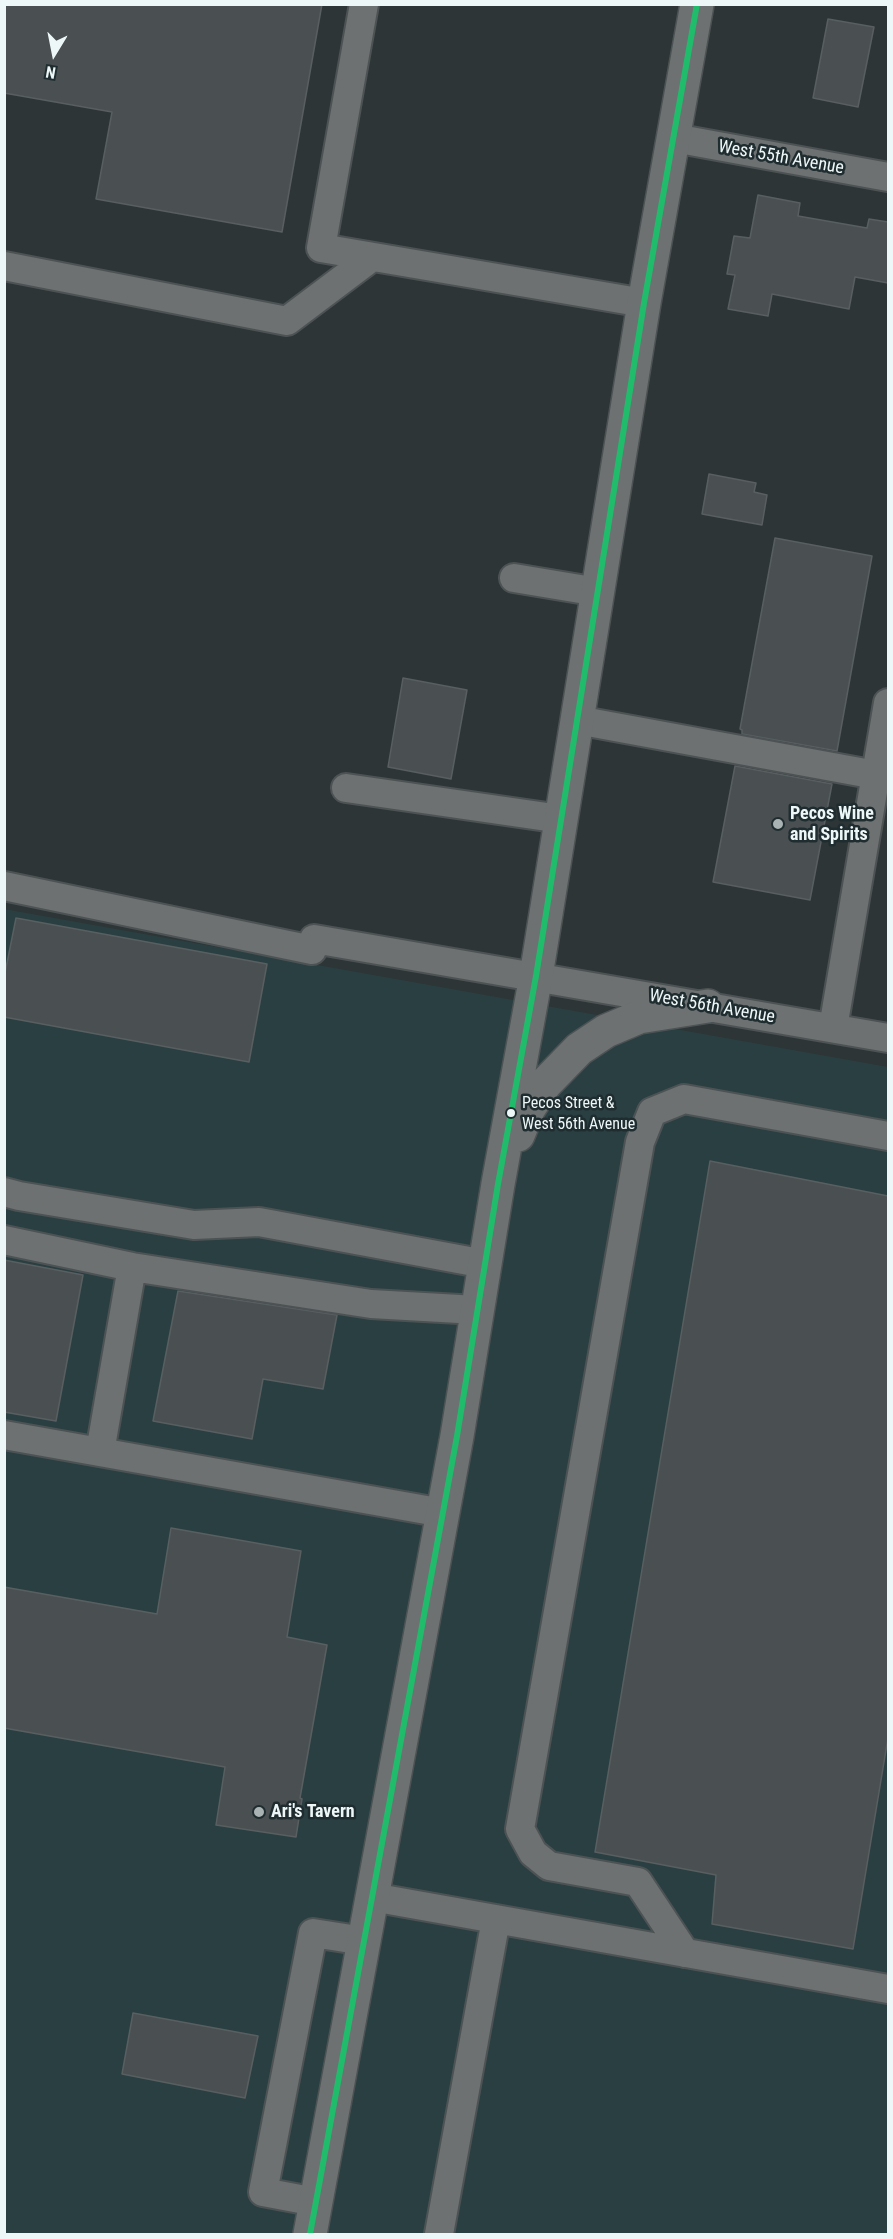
<!DOCTYPE html>
<html>
<head>
<meta charset="utf-8">
<style>
	body { margin:0 }
	#map { position:relative; width:893px; height:2239px; overflow:hidden; background:#2d3536; font-family:"Roboto Condensed",sans-serif }
	canvas { display:block }
	.frame { position:absolute; inset:0; border:6px solid #eef7f8; pointer-events:none }
	.north { position:absolute; left:24px; top:24px; width:60px; height:60px; -webkit-text-stroke:4px #1f2d30; paint-order:stroke; rotate:190deg; font-size:16px; font-weight:700; line-height:24px; text-align:center; color:#eef7f8 }
	.north::after { content:''; display:block; margin:auto; width:21px; height:27px; background:#eef7f8; clip-path:polygon(50% 0,100% 100%,50% 72%,0 100%) }
</style>
</head>
<body>
<div id="map">
<canvas width="893" height="2239"></canvas>
<div class="frame"></div>
<div class="north">N</div>
</div>
<script>
const ctx = document.querySelector('canvas').getContext('2d');
ctx.lineJoin = 'round';
function fillPath(path, color) { ctx.fillStyle = color; ctx.fill(path, 'evenodd'); }
const shape = rows => new Path2D(rows.map(r => 'M' + r).join(''));
function stroke(path, color, width, dash) { ctx.strokeStyle = color; ctx.lineWidth = width; ctx.lineCap = dash ? 'butt' : 'round'; ctx.setLineDash(dash || []); ctx.stroke(path); }
function drawText(font, color, halo, rows, align = 'center') {
  ctx.font = font + ' "Roboto Condensed",sans-serif'; ctx.lineWidth = 5; ctx.setLineDash([]); ctx.textBaseline = 'middle'; ctx.strokeStyle = halo; ctx.fillStyle = color; for (const [text, x, y, turn = 0] of rows) {
    ctx.save(); ctx.translate(x, y); ctx.rotate((+turn || 0) * Math.PI / 180); ctx.textAlign = isNaN(turn) ? turn : align; if (halo) ctx.strokeText(text, 0, 0); ctx.fillText(text, 0, 0); ctx.restore();
  }
}
fillPath(shape([
	[4,909,888,1067,888,2234,5,2234]
]), '#2a3f42');
const building = shape([
	[4,4,322,4,282,232,96,199,112,112,4,93,4,4],
	[828,19,874,27,858,107,813,98,828,19],
	[758,195,800,203,798,216,867,228,869,219,888,222,888,283,855,277,849,309,772,294,768,316,728,309,735,275,727,274,734,236,750,238,758,195],
	[709,474,756,483,754,492,767,495,762,525,702,514,709,474],
	[775,538,872,556,837,751,742,734,742,730,740,729,775,538],
	[403,678,467,690,451,779,388,767,403,678],
	[735,766,832,784,810,900,713,882,735,766],
	[16,918,267,964,249,1062,4,1017,4,978,16,918],
	[710,1161,888,1196,888,1738,853,1949,712,1924,716,1875,595,1852,710,1161],
	[4,1260,83,1275,56,1421,4,1412,4,1260],
	[178,1291,337,1315,323,1389,263,1379,252,1439,153,1421,178,1291],
	[171,1528,301,1551,287,1637,327,1645,300,1798,302,1799,296,1837,216,1825,225,1767,4,1728,4,1587,157,1614,171,1528],
	[133,2013,258,2036,245,2098,122,2074,133,2013]
]);
fillPath(building, '#4a5052');
stroke(building, '#595f61', 1.5);
const minor = shape([
	[364,4,321,248,644,303],
	[674,138,888,177],
	[4,266,287,321,372,257],
	[514,578,598,592],
	[577,720,876,775],
	[346,788,561,819],
	[4,886,312,950],
	[314,939,888,1038],
	[833,1028,888,703],
	[4,1192,19,1196,194,1225,259,1222,485,1264],
	[4,1240,132,1267],
	[4,1435,443,1513],
	[100,1452,132,1267,371,1304,477,1310],
	[372,1897,888,1989],
	[685,1953,638,1882,549,1866,533,1853,520,1829,640,1142,652,1112,684,1099,888,1136],
	[316,2202,263,2192,313,1933,364,1941],
	[439,2234,496,1919]
]);
const major = shape([
	[518,1135,529,1108,545,1084,579,1049,606,1031,639,1017,708,1006],
	[310,2234,457,1436,498,1184,536,976,644,303,697,4]
]);
stroke(minor, '#4d5354', 32);
stroke(major, '#4d5354', 36);
stroke(minor, '#6e7171', 28);
stroke(major, '#6d7172', 33);
stroke(shape([
	[310,2234,457,1436,498,1184,536,976,644,303,697,4]
]), '#20bc6c', 6);
for (const [x, y, r, color] of [
	[778,824,6,"#aab3b4"],
	[511,1113,5,"#eef7f8"],
	[259,1812,6,"#aab3b4"]
]) { const dot = new Path2D(); dot.arc(x, y, r, 0, 2 * Math.PI); ctx.fillStyle = color; ctx.fill(dot); stroke(dot, '#1f2d30', 2); }
drawText('16px', '#eef7f8', '#1f2d30', [
	["Pecos Street &",522,1104],
	["West 56th Avenue",522,1125]
], 'left');
drawText('18px', '#eef7f8', '#1f2d30', [
	["West 55th Avenue",781,158,10],
	["West 56th Avenue",712,1007,10]
]);
drawText('bold 18px', '#eef7f8', '#1f2d30', [
	["Pecos Wine",790,814],
	["and Spirits",790,835],
	["Ari's Tavern",271,1812]
], 'left');
</script>
</body>
</html>
